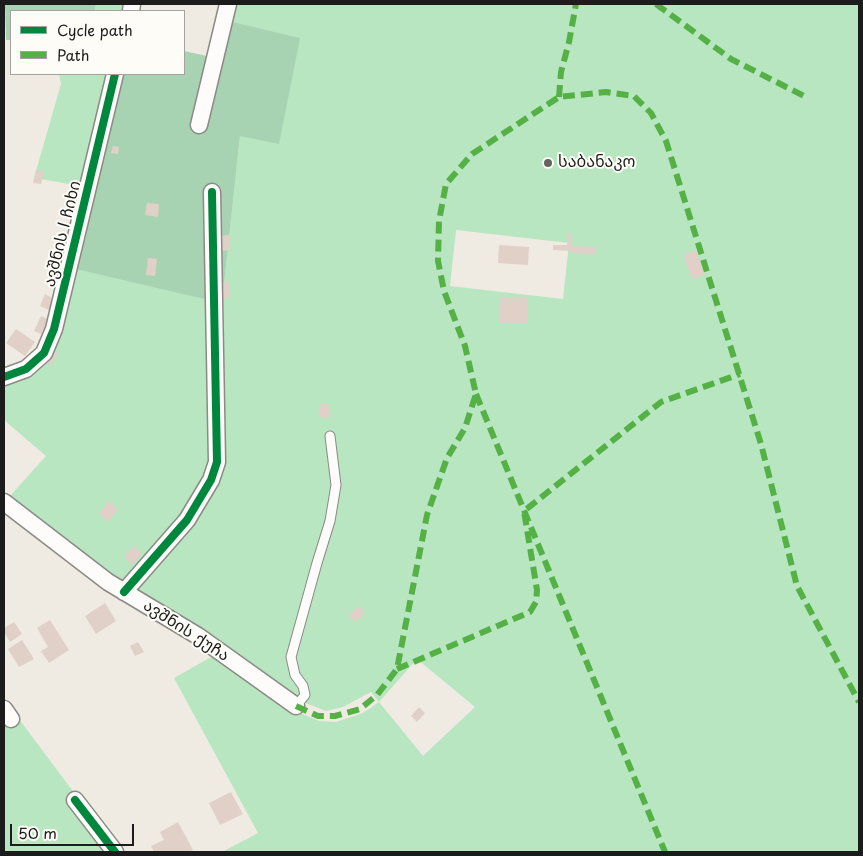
<!DOCTYPE html>
<html>
<head>
<meta charset="utf-8">
<style>
	body { margin:0 }
	#map { position:relative; width:863px; height:856px; overflow:hidden; background:#efebe2; font-family:"Playpen Sans",sans-serif }
	canvas { display:block }
	.frame { position:absolute; inset:0; border:5px solid #1c1c1c; pointer-events:none }
	.legend { position:absolute; left:10px; top:10px; width:175px; height:65px; box-sizing:border-box; background:#fdfcf7; border:1px solid #a3a29f; margin:0; padding:6px 9px; list-style:none; font-size:15px; color:#1c1c1c }
	.legend li { display:flex; align-items:center; gap:10px; height:25px }
	.legend b { width:25px; border:1px solid #a3a29f }
	.scale { position:absolute; left:10px; top:824px; width:124px; height:22px; box-sizing:border-box; border:2px solid #1c1c1c; border-top:0; padding-left:6px; font-size:15px; line-height:18px; white-space:nowrap; color:#1c1c1c; -webkit-text-stroke:4px #fdfcf7; paint-order:stroke }
</style>
</head>
<body>
<div id="map">
<canvas width="863" height="856"></canvas>
<div class="frame"></div>
<ul class="legend">
<li><b style="height:6px;background:#00873e"></b>Cycle path</li>
<li><b style="height:6px;background:#55b145"></b>Path</li>
</ul>
<div class="scale">50 m</div>
</div>
<script>
const ctx = document.querySelector('canvas').getContext('2d');
ctx.lineJoin = 'round';
function fillPath(path, color) { ctx.fillStyle = color; ctx.fill(path, 'evenodd'); }
const shape = rows => new Path2D(rows.map(r => 'M' + r).join(''));
function stroke(path, color, width, dash) { ctx.strokeStyle = color; ctx.lineWidth = width; ctx.lineCap = dash ? 'butt' : 'round'; ctx.setLineDash(dash || []); ctx.stroke(path); }
function drawText(font, color, halo, rows, align = 'center') {
  ctx.font = font + ' "Playpen Sans","Noto Sans Georgian",sans-serif'; ctx.lineWidth = 4; ctx.setLineDash([]); ctx.textBaseline = 'middle'; ctx.strokeStyle = halo; ctx.fillStyle = color; for (const [text, x, y, turn = 0] of rows) {
    ctx.save(); ctx.translate(x, y); ctx.rotate((+turn || 0) * Math.PI / 180); ctx.textAlign = isNaN(turn) ? turn : align; if (halo) ctx.strokeText(text, 0, 0); ctx.fillText(text, 0, 0); ctx.restore();
  }
}
fillPath(shape([
	[96,4,125,4,123,11,95,11],
	[233,4,859,4,859,852,222,852,258,833,174,678,213,656,300,713,319,721,336,722,363,713,379,702,371,692,343,707,326,711,298,700,113,579,9,497,46,456,4,420,4,382,32,372,75,269,222,302,240,136,299,38,229,21],
	[456,230,569,243,563,299,450,286],
	[417,659,475,707,423,756,379,702],
	[59,74,108,74,81,186,34,178,61,84],
	[4,699,84,806,122,852,4,852]
]), '#b7e6c1');
fillPath(shape([
	[5,4,96,4,95,11,11,11,11,40,6,40],
	[229,21,300,38,279,144,240,136,222,303,75,269,121,74,184,74,184,51,221,59]
]), '#a8d3b2');
fillPath(shape([
	[113,146,119,147,118,154,111,153],
	[36,170,44,172,41,184,33,183],
	[147,203,159,204,158,217,145,215],
	[568,233,572,233,571,246,596,247,596,254,571,253,571,251,553,250,553,245,567,245],
	[229,235,230,250,221,251,220,236],
	[499,245,529,247,528,265,498,263],
	[696,250,705,275,692,279,683,255],
	[148,258,157,259,155,276,146,275],
	[229,282,230,298,220,299,218,283],
	[45,294,54,299,49,310,40,306],
	[499,298,527,298,528,324,500,324],
	[41,316,48,319,41,334,34,331],
	[16,329,35,342,25,356,6,343],
	[52,350,58,354,50,365,44,361],
	[319,404,330,404,330,417,319,417],
	[109,501,118,509,108,522,99,514],
	[134,546,142,554,132,565,124,556],
	[105,603,116,621,96,634,85,616],
	[359,606,365,614,355,622,348,615],
	[50,620,69,650,49,663,41,651,48,647,37,628],
	[14,622,22,634,10,642,4,632,4,628],
	[22,640,34,659,19,667,8,649],
	[138,642,144,652,135,656,130,646],
	[419,707,425,713,417,722,411,716],
	[231,792,243,814,220,825,209,803],
	[178,822,193,850,188,852,154,852,151,846,164,840,160,832]
]), '#e0d0c8');
const lane = shape([
	[296,706,305,695,303,686,295,675,291,657,317,563,330,521,336,485,330,436]
]);
const street = shape([
	[131,11,132,4],
	[199,125,228,4],
	[4,377,26,369,44,353,54,329,115,74],
	[4,502,108,582,198,636,296,706],
	[124,592,187,520,211,480,217,462,212,192],
	[4,709,11,719],
	[75,800,115,852]
]);
stroke(lane, '#8d8a86', 11);
stroke(street, '#8d8a86', 19);
stroke(lane, '#fdfcfb', 9);
stroke(street, '#fdfcfb', 16);
stroke(shape([
	[656,4,731,59,808,98],
	[559,97,561,72,569,42,576,4],
	[476,394,665,852],
	[397,669,530,612,536,602,537,590,524,511,661,402,740,374],
	[296,706,318,716,335,716,360,709,377,695,397,669,427,515,447,458,465,428,476,394,465,346,444,291,438,261,439,221,446,184,472,154,559,97,606,92,634,96,651,113,666,141,761,444,797,586,859,702]
]), '#55b145', 6, [12, 6]);
stroke(shape([
	[4,377,26,369,44,353,54,329,115,74],
	[124,592,187,520,211,480,217,462,212,192],
	[75,800,115,852]
]), '#00873e', 8);
for (const [x, y, r, color] of [
	[548,163,5,"#666461"]
]) { const dot = new Path2D(); dot.arc(x, y, r, 0, 2 * Math.PI); ctx.fillStyle = color; ctx.fill(dot); stroke(dot, '#fdfcf7', 2); }
drawText('16px', '#1c1c1c', '#fdfcf7', [
	["საბანაკო",558,163]
], 'left');
drawText('16px', '#1c1c1c', '#fdfcf7', [
	["ავშნის I ჩიხი",63,234,-76],
	["ავშნის ქუჩა",186,631,33]
]);
</script>
</body>
</html>
